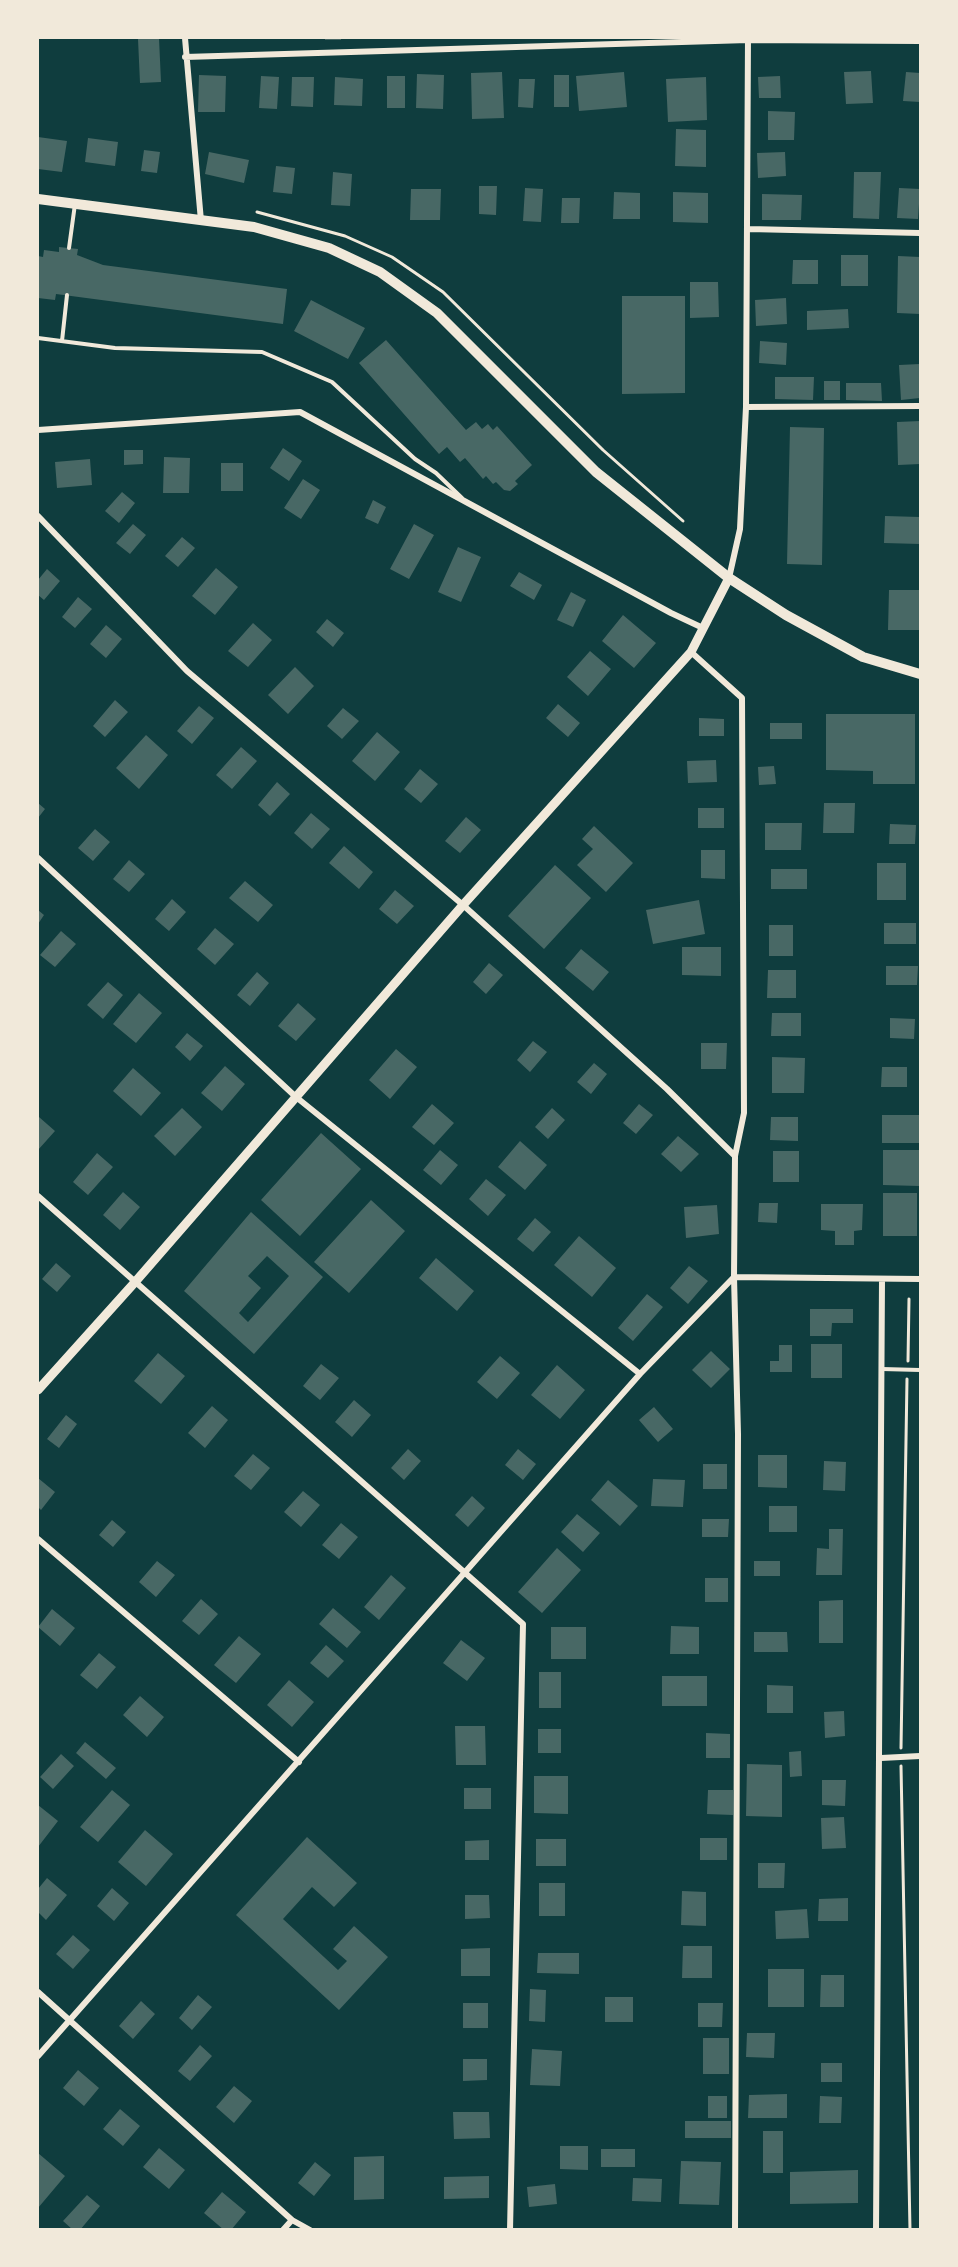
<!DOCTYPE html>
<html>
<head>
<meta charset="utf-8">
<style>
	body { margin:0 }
	#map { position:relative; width:958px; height:2267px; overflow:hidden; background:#0f3d3e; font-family:Montserrat,sans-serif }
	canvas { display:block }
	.frame { position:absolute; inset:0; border:39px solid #f1e9da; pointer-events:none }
</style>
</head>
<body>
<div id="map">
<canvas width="958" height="2267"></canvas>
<div class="frame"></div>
</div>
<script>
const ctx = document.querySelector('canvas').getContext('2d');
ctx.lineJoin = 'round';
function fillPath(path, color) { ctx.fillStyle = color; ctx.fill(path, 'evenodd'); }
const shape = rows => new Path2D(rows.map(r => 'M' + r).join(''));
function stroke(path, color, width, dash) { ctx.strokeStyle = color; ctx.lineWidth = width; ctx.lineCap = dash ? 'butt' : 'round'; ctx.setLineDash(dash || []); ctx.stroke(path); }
fillPath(shape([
	[159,38,161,82,140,83,138,39],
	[325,38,341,38,341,40,325,40],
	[871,71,873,103,846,104,844,72],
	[502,72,504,118,472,119,471,73],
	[624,72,627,107,579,111,576,76],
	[906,72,920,73,920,102,903,101],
	[417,74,444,75,443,109,416,108],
	[199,75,226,76,225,112,198,112],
	[554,75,569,75,569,107,554,107],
	[261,76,279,77,277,109,259,108],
	[387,76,405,76,405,108,387,108],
	[780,76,781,98,759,98,758,77],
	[292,77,314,77,313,107,291,106],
	[335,77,363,79,362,106,334,105],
	[706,77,707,120,668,122,666,79],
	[519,79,535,79,533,108,518,107],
	[768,111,795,112,794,140,768,140],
	[676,129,706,130,706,167,675,166],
	[38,137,67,141,62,172,38,169],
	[88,138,118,142,115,166,85,162],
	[144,150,160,152,157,173,141,171],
	[209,152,249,160,244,183,205,174],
	[785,152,786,176,758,178,757,153],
	[276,166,295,168,292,194,273,192],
	[333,172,352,174,350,206,331,205],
	[854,172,881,172,879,219,853,218],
	[479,186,497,186,496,215,479,214],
	[525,188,543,189,541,222,523,221],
	[899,188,920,189,918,219,897,218],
	[411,189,441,189,440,220,410,220],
	[614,192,640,193,640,219,613,219],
	[673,192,708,193,708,223,673,222],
	[762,194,802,195,801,220,762,220],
	[562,198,580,198,579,223,561,223],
	[59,247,78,249,77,255,103,265,287,289,283,324,56,294,55,300,38,298,38,256,43,257,44,250,59,252],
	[841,255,868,255,868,286,841,286],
	[898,256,920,257,920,314,897,313],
	[793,260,818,260,818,284,792,284],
	[690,282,718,282,719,317,690,318],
	[622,296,685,296,685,393,622,394],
	[786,298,787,324,756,326,755,300],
	[311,300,365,328,348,359,294,331],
	[848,309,849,328,807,330,807,311],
	[386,340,466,430,476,422,482,429,488,424,493,430,497,426,532,465,515,481,518,484,510,491,504,490,496,482,493,484,486,476,483,479,465,458,460,462,447,447,439,454,359,363],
	[760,341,787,343,786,365,759,363],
	[920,364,920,398,901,400,899,365],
	[775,377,814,377,813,400,775,399],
	[824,381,840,381,840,400,824,400],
	[846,383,881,383,882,401,846,400],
	[920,421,920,464,898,465,897,422],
	[790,427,824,428,822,565,787,564],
	[283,448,302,461,289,481,270,468],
	[124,450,143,450,143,464,124,465],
	[164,457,190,458,189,493,163,493],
	[90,459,92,485,57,488,55,462],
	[221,463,243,463,243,491,221,491],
	[303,479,320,490,301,519,284,508],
	[122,492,135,503,119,523,105,511],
	[373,500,386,507,378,524,365,518],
	[885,516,920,517,920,544,884,543],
	[133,524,146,535,130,554,116,543],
	[414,524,434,535,409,579,390,569],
	[182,537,195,548,178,567,165,556],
	[458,547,481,557,461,602,438,592],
	[216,568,238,587,215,615,192,596],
	[47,569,60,581,44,600,38,595,38,580],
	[519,572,542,585,534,600,510,586],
	[889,590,920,590,920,630,888,630],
	[571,592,586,600,573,627,557,620],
	[78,597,92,609,75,628,62,617],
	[623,615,656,643,634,668,602,641],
	[327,619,344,633,333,647,316,632],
	[253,623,272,640,248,667,228,651],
	[106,625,122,639,106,658,90,644],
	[590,651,611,669,588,696,567,677],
	[295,667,314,686,288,714,268,695],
	[115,700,128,712,105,737,93,726],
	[558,704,580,723,568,737,546,718],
	[199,706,214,718,192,744,177,731],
	[343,708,359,721,342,739,327,726],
	[826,714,915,714,915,784,873,784,873,771,826,770],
	[699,718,724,719,724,736,699,736],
	[770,723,802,723,802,739,770,739],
	[377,732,400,752,375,781,352,761],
	[146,735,168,755,139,789,116,768],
	[241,747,257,761,232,789,216,775],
	[716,760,717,782,688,783,687,761],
	[774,766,776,784,759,785,758,767],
	[420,769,438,784,421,803,404,789],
	[277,782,290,794,270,816,258,805],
	[38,803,45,809,38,818],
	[824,803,855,803,854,833,823,833],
	[698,808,724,808,724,828,698,828],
	[311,813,330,829,312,849,294,833],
	[466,817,481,830,460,853,445,841],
	[765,823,802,823,801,850,765,850],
	[890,824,916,825,915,844,889,844],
	[594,826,633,863,606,892,577,865,593,849,582,839],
	[95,829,110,842,93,861,78,848],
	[344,846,373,872,359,889,329,863],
	[701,850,725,850,725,879,701,878],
	[129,860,145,874,129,892,113,879],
	[877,863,906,863,906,900,877,900],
	[555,865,591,898,544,949,508,916],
	[771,869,807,869,807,889,771,889],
	[245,881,273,905,258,922,229,898],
	[395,890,414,906,397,924,379,909],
	[172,899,186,912,169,931,155,919],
	[699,900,705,934,653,944,646,910],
	[38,910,44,915,38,924],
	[884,923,916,923,916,944,884,944],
	[769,925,793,925,793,956,769,956],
	[215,928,234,944,215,965,197,949],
	[61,931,76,944,55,967,40,955],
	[682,947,721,947,721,976,682,975],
	[581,949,609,972,593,991,565,968],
	[489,963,503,975,486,994,473,982],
	[886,966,918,966,917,985,886,985],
	[768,970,796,970,796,998,767,998],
	[257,972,269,983,250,1006,237,995],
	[108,982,123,995,103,1019,87,1005],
	[139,993,162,1013,136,1043,113,1024],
	[298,1003,316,1019,296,1041,278,1026],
	[772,1013,801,1013,801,1036,771,1036],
	[890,1018,915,1019,914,1039,890,1038],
	[187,1033,203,1046,190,1061,175,1047],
	[533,1041,547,1052,530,1072,517,1060],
	[701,1043,727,1043,726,1069,701,1069],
	[396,1049,417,1067,390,1099,369,1080],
	[772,1057,805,1058,804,1093,772,1093],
	[594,1063,607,1074,591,1094,577,1082],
	[225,1066,245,1084,222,1111,201,1093],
	[882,1067,907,1067,907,1087,881,1087],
	[133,1068,161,1093,141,1116,113,1091],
	[432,1104,454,1123,434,1145,412,1127],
	[639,1104,653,1115,636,1134,623,1123],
	[182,1108,202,1127,175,1156,154,1136],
	[552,1108,565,1120,548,1139,535,1127],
	[882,1115,920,1115,920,1143,882,1143],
	[39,1117,55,1131,38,1150,38,1119],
	[771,1117,798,1117,798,1141,770,1140],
	[321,1133,361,1169,300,1236,261,1200],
	[678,1136,699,1154,681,1172,661,1154],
	[520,1141,547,1165,525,1190,498,1167],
	[440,1150,458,1165,441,1185,423,1170],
	[883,1150,919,1150,919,1186,883,1185],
	[773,1151,799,1151,799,1182,773,1182],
	[97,1153,113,1167,88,1195,73,1182],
	[486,1179,506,1195,488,1216,469,1199],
	[123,1192,140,1207,120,1230,103,1215],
	[883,1193,917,1193,917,1236,883,1236],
	[371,1200,405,1231,349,1293,314,1262],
	[759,1203,778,1203,777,1223,758,1222],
	[821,1204,863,1204,862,1230,854,1231,854,1245,835,1245,835,1231,821,1230],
	[717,1205,719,1234,686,1238,684,1207],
	[251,1212,323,1277,254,1354,184,1291],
	[267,1256,289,1276,248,1322,239,1313,261,1288,248,1276],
	[535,1218,551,1232,533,1252,517,1239],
	[579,1236,616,1268,592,1297,554,1265],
	[436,1258,474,1291,457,1311,419,1278],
	[56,1263,71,1276,57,1292,42,1279],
	[689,1266,708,1281,688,1304,670,1288],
	[647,1294,663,1307,633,1341,618,1328],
	[810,1309,853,1309,853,1323,832,1323,831,1336,810,1336],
	[811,1344,842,1344,842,1378,811,1378],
	[779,1345,792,1345,792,1372,770,1372,770,1361,779,1361],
	[711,1351,730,1369,711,1388,692,1370],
	[158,1353,185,1376,161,1404,134,1381],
	[500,1356,520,1373,497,1399,477,1382],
	[321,1364,339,1378,320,1400,303,1386],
	[557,1365,585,1390,560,1419,531,1395],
	[354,1400,371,1415,352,1437,335,1422],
	[212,1406,228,1420,205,1448,188,1433],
	[654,1407,673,1429,658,1442,639,1420],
	[66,1415,77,1424,59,1448,47,1439],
	[408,1449,421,1461,404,1480,391,1468],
	[518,1449,536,1464,523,1480,505,1465],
	[253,1454,270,1468,251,1490,234,1476],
	[758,1455,787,1455,787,1488,758,1487],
	[824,1461,846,1462,845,1491,823,1490],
	[703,1464,727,1464,727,1489,703,1489],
	[38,1478,55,1492,41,1510,38,1507],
	[653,1479,685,1480,683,1507,651,1506],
	[608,1480,638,1506,620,1526,591,1500],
	[303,1491,320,1505,301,1527,284,1512],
	[472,1496,485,1508,468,1527,455,1515],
	[769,1506,797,1506,797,1532,769,1532],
	[577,1514,600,1533,583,1552,561,1532],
	[702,1519,729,1519,728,1537,702,1537],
	[112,1520,126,1532,113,1547,99,1535],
	[341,1523,358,1537,339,1559,322,1545],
	[829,1529,843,1529,842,1575,816,1575,817,1548,829,1549],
	[557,1548,581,1570,542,1613,518,1592],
	[157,1561,175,1575,156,1597,139,1582],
	[754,1561,780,1561,780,1576,754,1576],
	[391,1575,406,1588,379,1620,364,1607],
	[705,1578,728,1578,728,1602,705,1602],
	[201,1599,218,1614,199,1635,182,1621],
	[843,1600,843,1643,819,1643,819,1601],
	[333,1608,361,1632,347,1648,319,1624],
	[52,1609,75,1628,60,1646,38,1627],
	[671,1626,699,1627,699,1654,670,1654],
	[551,1627,586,1627,586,1659,551,1659],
	[754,1632,787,1632,788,1652,754,1652],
	[239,1636,261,1654,236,1683,214,1665],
	[461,1640,485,1658,467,1681,443,1663],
	[326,1645,344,1661,328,1678,310,1663],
	[99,1653,116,1667,97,1689,80,1675],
	[539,1672,561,1672,561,1708,539,1708],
	[662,1676,707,1676,707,1706,662,1706],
	[289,1680,314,1702,292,1727,267,1705],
	[767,1685,793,1686,793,1713,767,1713],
	[140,1696,164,1717,147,1737,123,1715],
	[844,1711,845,1736,825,1738,824,1712],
	[455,1726,485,1726,486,1765,456,1765],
	[538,1729,561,1729,561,1753,538,1753],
	[706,1733,730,1734,730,1758,706,1758],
	[85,1742,116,1768,106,1779,76,1753],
	[801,1751,802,1776,790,1777,789,1752],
	[61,1754,74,1766,53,1789,40,1777],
	[747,1764,782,1765,782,1817,746,1816],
	[534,1776,568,1776,568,1814,534,1813],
	[822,1780,846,1780,845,1806,822,1805],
	[464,1788,491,1788,491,1809,464,1809],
	[112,1790,130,1805,98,1842,80,1827],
	[708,1790,733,1790,733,1815,707,1814],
	[38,1805,58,1821,38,1847],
	[844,1817,846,1848,822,1849,821,1818],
	[145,1830,173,1854,146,1886,118,1862],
	[307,1837,357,1883,334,1907,312,1887,283,1919,338,1970,347,1961,333,1949,354,1926,388,1957,339,2010,236,1915],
	[700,1838,727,1838,727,1860,700,1860],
	[536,1839,566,1839,566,1866,536,1866],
	[489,1840,489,1860,465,1860,465,1841],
	[758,1863,785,1863,784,1888,758,1888],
	[47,1878,67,1895,46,1920,38,1912,38,1889],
	[539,1883,565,1883,565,1916,539,1916],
	[112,1888,129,1903,114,1921,97,1906],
	[682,1891,706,1892,706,1926,681,1925],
	[465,1895,489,1895,490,1918,465,1919],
	[848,1898,848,1921,818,1921,819,1899],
	[807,1909,809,1938,776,1939,775,1911],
	[73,1935,90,1950,73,1969,56,1954],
	[683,1946,712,1946,712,1978,682,1978],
	[490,1948,490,1976,461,1976,461,1949],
	[538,1953,579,1953,579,1974,537,1973],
	[768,1969,804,1969,804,2007,768,2007],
	[821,1975,844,1975,844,2007,820,2007],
	[530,1989,546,1990,545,2022,529,2021],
	[198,1995,212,2007,192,2030,179,2018],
	[605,1997,633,1997,633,2022,605,2022],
	[141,2001,155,2014,133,2039,119,2026],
	[463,2003,488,2003,488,2028,463,2028],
	[698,2003,723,2003,722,2027,698,2027],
	[747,2033,775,2033,774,2058,746,2057],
	[703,2038,729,2038,729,2074,703,2074],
	[200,2045,212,2056,190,2081,178,2071],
	[532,2049,562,2051,560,2086,530,2085],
	[463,2059,487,2059,487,2080,463,2081],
	[821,2063,842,2063,842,2082,821,2082],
	[78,2070,99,2088,84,2106,63,2088],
	[234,2086,252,2101,234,2123,216,2107],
	[787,2094,787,2118,748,2118,749,2095],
	[708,2096,727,2096,727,2118,708,2118],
	[820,2096,842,2097,841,2123,819,2123],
	[120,2109,140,2126,123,2146,103,2129],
	[453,2112,489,2112,490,2138,454,2139],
	[685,2121,731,2121,731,2138,685,2138],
	[763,2131,783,2131,783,2173,763,2173],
	[560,2146,588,2146,588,2170,560,2169],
	[159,2148,185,2170,169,2189,143,2167],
	[601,2149,635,2149,635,2167,601,2167],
	[38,2153,65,2176,38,2208],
	[384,2156,384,2199,354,2200,354,2157],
	[681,2161,721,2162,719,2205,679,2204],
	[315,2162,331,2175,314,2196,298,2183],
	[858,2170,858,2203,790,2204,790,2172],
	[489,2176,489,2198,444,2199,444,2177],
	[633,2178,662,2179,661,2202,632,2201],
	[555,2184,557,2204,529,2207,527,2187],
	[222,2192,246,2212,231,2230,224,2230,204,2213],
	[87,2195,100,2206,80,2230,73,2230,63,2221]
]), '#486865');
stroke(shape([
	[257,212,345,236,392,257,443,292,603,450,683,521],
	[908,1361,909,1299],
	[901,1748,907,1379],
	[901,1766,910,2230]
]), '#f1e9da', 3);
stroke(shape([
	[69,248,75,204],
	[38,338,115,348,262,352,332,382,415,459,436,473,462,498],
	[62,341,67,295],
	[882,1369,920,1370]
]), '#f1e9da', 4);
stroke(shape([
	[185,38,201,221],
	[185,57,748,40,920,41],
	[749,229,920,233],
	[746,407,920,406],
	[38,430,300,412,671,613,703,628],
	[38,516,187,671,463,905,667,1089,735,1156],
	[729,578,740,529,746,407,748,38],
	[691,652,742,698,744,1113,735,1156,734,1277,738,1434,735,2230],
	[38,858,296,1097,640,1374],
	[38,1196,523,1624,510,2230],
	[38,1539,299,1762],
	[881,1758,920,1756],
	[38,1992,292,2220,310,2230],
	[38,2056,640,1374,734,1277,920,1279],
	[283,2230,292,2220],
	[876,2230,882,1280]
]), '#f1e9da', 6);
stroke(shape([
	[38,1390,136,1281,463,905,691,652,729,578]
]), '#f1e9da', 9);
stroke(shape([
	[38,199,254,227,329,248,380,272,437,313,596,472,729,578,786,615,863,657,920,674]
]), '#f1e9da', 10);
</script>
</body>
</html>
